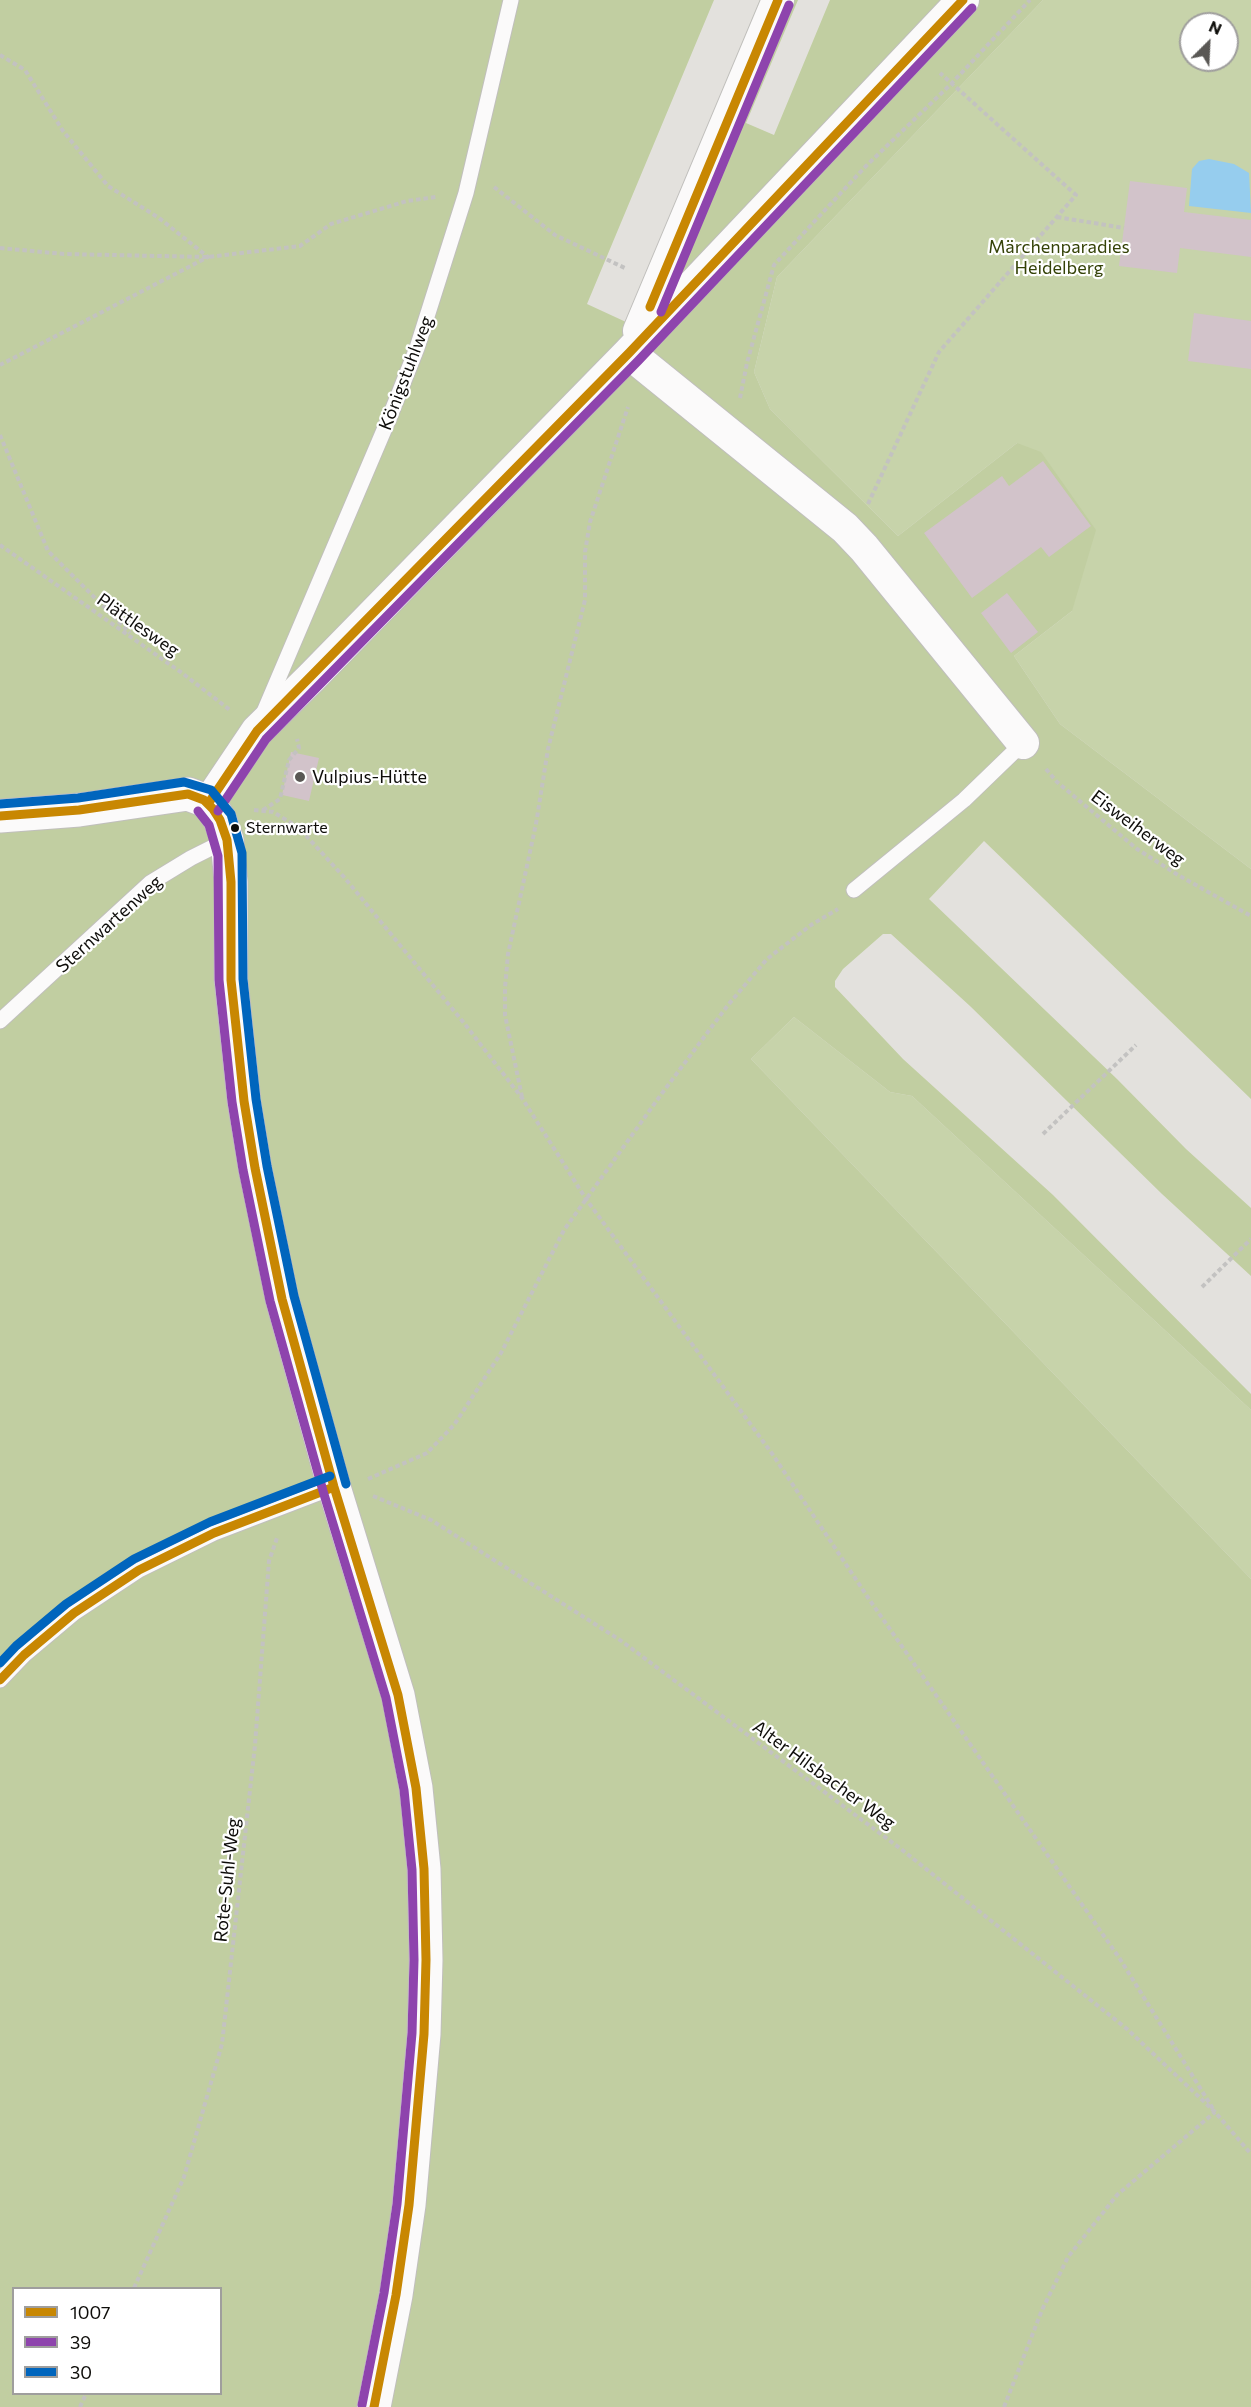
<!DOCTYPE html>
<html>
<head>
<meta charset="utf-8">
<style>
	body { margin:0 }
	#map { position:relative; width:1251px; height:2407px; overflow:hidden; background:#e3e1dd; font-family:Commissioner,sans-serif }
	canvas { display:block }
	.legend { position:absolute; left:12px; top:2287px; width:210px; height:108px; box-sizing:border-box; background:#fff; border:2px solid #9f9e9d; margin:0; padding:8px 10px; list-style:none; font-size:18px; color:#0e0d0a }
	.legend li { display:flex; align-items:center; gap:12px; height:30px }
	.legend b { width:30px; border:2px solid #9f9e9d }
	.north { position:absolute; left:1179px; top:12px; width:60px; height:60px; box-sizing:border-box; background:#fff; border:2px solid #9f9e9d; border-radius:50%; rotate:24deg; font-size:16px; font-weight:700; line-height:24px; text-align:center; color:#0e0d0a }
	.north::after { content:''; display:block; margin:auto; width:21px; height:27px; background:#595754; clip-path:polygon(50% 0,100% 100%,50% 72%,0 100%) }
</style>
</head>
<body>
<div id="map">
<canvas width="1251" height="2407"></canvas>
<ul class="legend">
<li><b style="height:8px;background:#c88702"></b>1007</li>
<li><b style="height:8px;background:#8e44ad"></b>39</li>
<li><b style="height:8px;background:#0065bd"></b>30</li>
</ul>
<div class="north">N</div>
</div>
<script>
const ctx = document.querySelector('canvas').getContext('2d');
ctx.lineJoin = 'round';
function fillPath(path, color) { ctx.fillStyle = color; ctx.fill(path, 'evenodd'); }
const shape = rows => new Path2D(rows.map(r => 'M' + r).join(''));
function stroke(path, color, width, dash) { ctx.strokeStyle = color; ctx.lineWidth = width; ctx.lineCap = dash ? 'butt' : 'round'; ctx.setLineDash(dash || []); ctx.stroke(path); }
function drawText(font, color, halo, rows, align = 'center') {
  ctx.font = font + ' Commissioner,sans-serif'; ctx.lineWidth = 4.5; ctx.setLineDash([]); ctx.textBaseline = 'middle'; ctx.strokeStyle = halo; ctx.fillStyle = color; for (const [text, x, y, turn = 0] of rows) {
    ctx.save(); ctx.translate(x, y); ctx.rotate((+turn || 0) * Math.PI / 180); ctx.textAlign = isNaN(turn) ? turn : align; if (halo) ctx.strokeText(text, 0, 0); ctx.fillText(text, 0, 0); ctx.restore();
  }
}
fillPath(shape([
	[1043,0,1251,0,1251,869,1060,724,1014,656,1072,611,1017,443,898,536,770,409,754,372,777,277],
	[1191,24,1227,24,1227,60,1191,60],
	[794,1017,890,1092,912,1096,1251,1410,1251,1579,751,1059]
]), '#c7d3aa');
fillPath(shape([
	[0,0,714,0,587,304,626,322,760,0,798,0,746,123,774,135,830,0,1043,0,777,277,754,372,770,409,898,536,1017,443,1041,452,1096,530,1072,611,1014,656,1060,724,1251,869,1251,1099,984,841,929,899,1117,1079,1186,1149,1251,1208,1251,1276,1162,1194,970,1006,891,934,883,934,843,969,835,981,835,987,903,1059,1053,1195,1251,1394,1251,1410,912,1096,890,1092,794,1017,751,1059,1251,1579,1251,2407,0,2407],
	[14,2288,220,2288,220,2394,14,2394]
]), '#c1cea1');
fillPath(shape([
	[1209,159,1234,164,1249,173,1251,213,1189,206,1192,169,1199,161]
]), '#96cdee');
fillPath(shape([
	[1130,181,1187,188,1184,212,1251,220,1251,257,1180,248,1177,273,1119,266],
	[1194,313,1251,321,1251,369,1188,361],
	[1043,461,1091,526,1049,557,1041,547,972,598,924,533,1002,476,1009,486],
	[1007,593,1038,632,1011,653,981,613],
	[291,752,319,758,309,801,282,795]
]), '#d2c3ca');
const lane = shape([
	[264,712,390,416,417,348,466,193,511,0],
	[854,890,964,800,1023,743],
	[0,1021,150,883,191,858,227,840],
	[0,1680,24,1655,74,1613,139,1570,214,1533,334,1487]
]);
const street = shape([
	[639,331,778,0],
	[629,353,845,528,864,548,1023,743],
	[208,804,257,731,312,677,629,353,963,0]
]);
const secondary = shape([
	[0,816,79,810,188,794,204,800,213,809,220,820,227,840,231,882,231,980,244,1101,255,1168,282,1299,334,1487,398,1695,416,1788,424,1869,426,1960,424,2034,409,2205,396,2295,374,2407]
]);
stroke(lane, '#c0bfbc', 17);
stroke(street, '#c0bfbc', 34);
stroke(secondary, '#c0bfbc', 35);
stroke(shape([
	[0,55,25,70,63,131,108,186,159,218,208,257,0,365],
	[494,187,555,235,627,269],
	[1057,217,1124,228],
	[0,248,64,254,208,257,300,246,331,224,407,201,436,197],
	[740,398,747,363,774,265,865,167,951,84,1030,0],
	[0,435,48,551,130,633],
	[868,504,939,352,1076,195,940,73],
	[0,545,182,673,230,710],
	[1046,769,1057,782,1137,849,1178,875,1251,916],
	[254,810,273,812,298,827,344,877,464,1023,522,1098,586,1199,773,1455,871,1602,1120,1959,1215,2112],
	[263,810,280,799,289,760,299,748,297,739],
	[522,1097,505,1015,505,988,508,954,536,824,548,749,585,600,585,552,590,522,628,407],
	[1043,1134,1136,1045],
	[1202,1287,1251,1239],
	[368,1479,427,1453,454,1425,501,1353,564,1230,660,1096,728,1005,767,959,811,925,838,909],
	[373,1496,431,1520,620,1640,901,1849,1127,2029,1215,2112,1251,2154],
	[134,2288,184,2177,222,2044,255,1745,269,1561,277,1538],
	[80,2407,86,2394],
	[1004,2407,1042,2310,1068,2257,1117,2195,1215,2112]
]), '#c3c2c1', 4, [4.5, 3]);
stroke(lane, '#fbfafa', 15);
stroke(street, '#fbfafa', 32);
stroke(secondary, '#fbfafa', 33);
stroke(shape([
	[650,307,778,0],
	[208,804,257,731,629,353,963,0],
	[0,816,79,810,188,794,204,800,213,809,220,820,227,840,231,882,231,980,244,1101,255,1168,282,1299,334,1487,398,1695,416,1788,424,1869,426,1960,424,2034,409,2205,396,2295,374,2407],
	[0,1680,24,1655,74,1613,139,1570,214,1533,334,1487]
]), '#c88702', 9);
stroke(shape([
	[661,312,789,5],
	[198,811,209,825,218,856,219,980,232,1102,243,1170,270,1301,323,1491,386,1698,404,1790,412,1870,414,1960,412,2033,397,2204,384,2293,362,2405],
	[218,811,266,739,638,361,972,8]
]), '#8e44ad', 9);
stroke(shape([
	[0,804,78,798,184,782,211,790,231,814,242,853,243,979,256,1099,267,1166,294,1296,346,1484],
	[0,1663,16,1646,66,1604,134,1559,210,1522,330,1476]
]), '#0065bd', 9);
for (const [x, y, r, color] of [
	[300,777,6,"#595754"],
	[235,828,5,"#0e0d0a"]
]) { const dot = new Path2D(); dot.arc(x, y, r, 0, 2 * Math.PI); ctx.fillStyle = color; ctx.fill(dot); stroke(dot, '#fff', 2); }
drawText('16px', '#0e0d0a', '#fff', [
	["Sternwarte",246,828]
], 'left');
drawText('18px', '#344207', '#fff', [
	["Märchenparadies",1059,247],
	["Heidelberg",1059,268]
]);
drawText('18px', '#0e0d0a', '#fff', [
	["Königstuhlweg",406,373,-69],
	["Plättlesweg",138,625,35],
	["Eisweiherweg",1138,828,37],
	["Sternwartenweg",109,924,-42],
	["Alter Hilsbacher Weg",824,1775,36],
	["Rote-Suhl-Weg",227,1880,-84]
]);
drawText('18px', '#0e0d0a', '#fff', [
	["Vulpius-Hütte",312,777]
], 'left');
</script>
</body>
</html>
